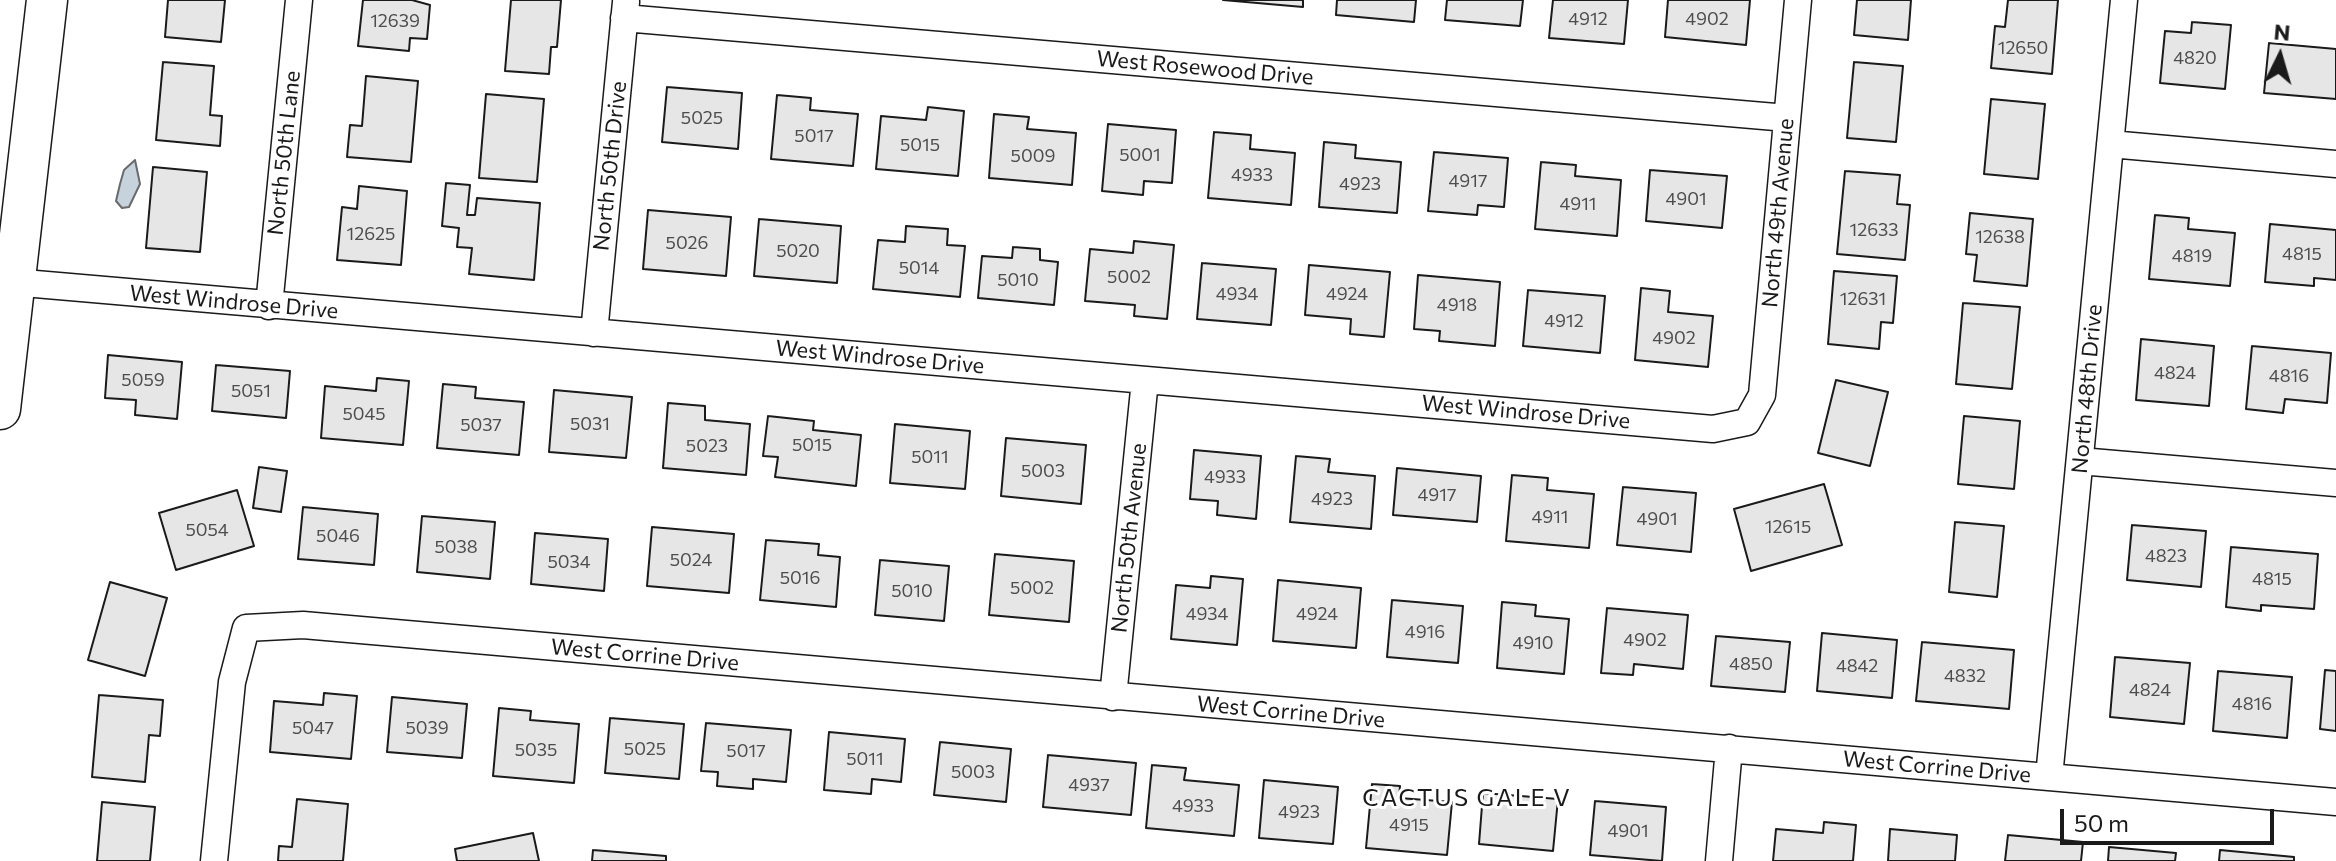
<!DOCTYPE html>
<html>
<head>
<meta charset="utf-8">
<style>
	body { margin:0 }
	#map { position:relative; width:2336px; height:861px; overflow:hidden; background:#fff; font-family:Commissioner,sans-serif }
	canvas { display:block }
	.north { position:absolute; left:2240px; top:16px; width:80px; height:80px; -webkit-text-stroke:6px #fff; paint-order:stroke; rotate:5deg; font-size:22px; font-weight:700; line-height:32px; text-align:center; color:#1a1a1a }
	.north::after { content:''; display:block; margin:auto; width:28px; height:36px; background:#1a1a1a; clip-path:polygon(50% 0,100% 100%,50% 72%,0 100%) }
	.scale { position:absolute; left:2060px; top:809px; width:214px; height:36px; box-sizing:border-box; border:4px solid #1a1a1a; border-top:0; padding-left:10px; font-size:24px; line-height:28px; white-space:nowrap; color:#1a1a1a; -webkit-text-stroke:6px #fff; paint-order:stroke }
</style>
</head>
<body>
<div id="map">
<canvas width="2336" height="861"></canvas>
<div class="north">N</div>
<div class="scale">50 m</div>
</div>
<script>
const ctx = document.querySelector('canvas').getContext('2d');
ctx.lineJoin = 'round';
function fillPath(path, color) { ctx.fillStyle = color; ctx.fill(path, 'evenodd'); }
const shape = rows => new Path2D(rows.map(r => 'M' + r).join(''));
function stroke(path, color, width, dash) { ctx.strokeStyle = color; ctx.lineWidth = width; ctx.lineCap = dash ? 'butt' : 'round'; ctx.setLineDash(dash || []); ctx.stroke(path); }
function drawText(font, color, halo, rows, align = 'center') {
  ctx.font = font + ' Commissioner,sans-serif'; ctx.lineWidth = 6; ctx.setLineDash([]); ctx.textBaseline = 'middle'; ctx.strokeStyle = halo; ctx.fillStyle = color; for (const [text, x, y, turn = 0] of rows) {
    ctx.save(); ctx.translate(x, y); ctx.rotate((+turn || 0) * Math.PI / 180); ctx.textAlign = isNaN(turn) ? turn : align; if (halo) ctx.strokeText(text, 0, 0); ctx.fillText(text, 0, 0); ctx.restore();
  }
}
const water = shape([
	[135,160,140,184,129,207,122,208,116,201,120,184,124,170,135,160]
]);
fillPath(water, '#c6d2dc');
stroke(water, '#6a6a6a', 2);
const building = shape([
	[168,0,225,0,221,42,165,37,168,0],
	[363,0,412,0,430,5,427,39,410,38,409,51,358,46,363,0],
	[511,0,561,0,557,47,551,47,549,74,505,71,511,0],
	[1223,0,1303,0,1303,7,1223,0],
	[1337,0,1416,0,1414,22,1336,15,1337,0],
	[1447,0,1523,0,1520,26,1445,20,1447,0],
	[1553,0,1628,0,1624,44,1549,38,1553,0],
	[1668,0,1750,0,1746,45,1665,37,1668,0],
	[1857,0,1911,0,1908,40,1854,35,1857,0],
	[2008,0,2058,0,2052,74,1991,68,1995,26,2005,27,2008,0],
	[2192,22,2231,25,2225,89,2160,83,2165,31,2191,33,2192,22],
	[2269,43,2336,49,2336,99,2264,93,2269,43],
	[163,62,214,66,210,115,222,116,220,146,156,140,163,62],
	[1854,62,1903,66,1896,142,1847,138,1854,62],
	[366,76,418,81,411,162,347,157,350,125,362,126,366,76],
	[667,87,742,93,738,149,662,142,667,87],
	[486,94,544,99,537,182,479,178,486,94],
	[777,95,811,98,810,110,858,114,853,166,771,159,777,95],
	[1991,99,2045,104,2038,179,1984,174,1991,99],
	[928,107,964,111,958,176,876,169,881,116,926,120,928,107],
	[994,114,1029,117,1027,129,1076,133,1072,185,989,178,994,114],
	[1108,124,1176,130,1172,183,1144,181,1143,195,1102,191,1108,124],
	[1214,132,1251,135,1250,149,1295,153,1291,205,1208,198,1214,132],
	[1324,142,1356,145,1355,158,1401,162,1397,213,1319,207,1324,142],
	[1434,152,1508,158,1504,207,1478,205,1477,215,1428,211,1434,152],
	[1541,162,1576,165,1575,176,1621,180,1617,236,1535,229,1541,162],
	[153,167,207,172,200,252,146,248,153,167],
	[1650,170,1727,176,1722,228,1646,221,1650,170],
	[1845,171,1900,175,1897,204,1910,205,1905,260,1837,254,1845,171],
	[446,183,470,185,467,215,475,215,477,198,540,203,534,280,469,274,472,248,457,247,459,228,442,226,446,183],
	[359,186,407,191,401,265,337,260,342,207,357,209,359,186],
	[648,210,731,217,726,276,643,269,648,210],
	[1970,213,2033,219,2027,286,1974,281,1977,255,1966,254,1970,213],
	[2155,215,2189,218,2188,229,2235,233,2230,286,2149,279,2155,215],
	[759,219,841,226,837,283,754,276,759,219],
	[2270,224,2336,230,2336,280,2314,278,2314,286,2265,282,2270,224],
	[906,226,948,229,947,245,965,246,960,297,873,289,878,240,905,242,906,226],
	[1134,241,1174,245,1167,319,1134,316,1135,305,1085,301,1090,249,1133,253,1134,241],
	[1013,247,1040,249,1040,260,1058,262,1054,305,978,298,982,256,1012,258,1013,247],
	[1202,263,1276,269,1271,325,1197,319,1202,263],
	[1309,265,1390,272,1384,337,1350,334,1351,319,1305,315,1309,265],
	[1834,271,1897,276,1893,323,1881,322,1879,349,1828,344,1834,271],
	[1418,275,1500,282,1495,346,1439,341,1440,331,1414,329,1418,275],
	[1641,288,1670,291,1668,312,1713,316,1708,367,1635,360,1641,288],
	[1528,290,1605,296,1600,353,1523,346,1528,290],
	[1963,303,2020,307,2012,389,1956,384,1963,303],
	[2141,339,2214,346,2209,406,2136,400,2141,339],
	[2252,346,2331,353,2327,403,2285,399,2283,413,2246,409,2252,346],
	[108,355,182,362,177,419,135,415,136,400,105,398,108,355],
	[216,365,290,371,286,418,212,411,216,365],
	[377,378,409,381,403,445,321,438,325,386,376,391,377,378],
	[1836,380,1888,392,1870,466,1818,453,1836,380],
	[443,384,476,387,475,398,524,402,519,455,437,448,443,384],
	[554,390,632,397,626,458,549,452,554,390],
	[668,403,705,406,705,420,750,424,746,475,663,468,668,403],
	[768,416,814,421,813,430,861,435,856,486,775,477,778,457,763,456,768,416],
	[1964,416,2020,421,2014,489,1958,484,1964,416],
	[895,424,970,431,965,489,890,483,895,424],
	[1006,438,1086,445,1081,504,1001,496,1006,438],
	[1194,450,1261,456,1256,519,1217,515,1218,501,1190,499,1194,450],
	[1296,456,1330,459,1328,472,1375,476,1371,529,1290,522,1296,456],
	[259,467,287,471,281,512,253,508,259,467],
	[1397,468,1481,476,1477,522,1393,515,1397,468],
	[1512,475,1548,478,1547,490,1594,494,1589,548,1506,541,1512,475],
	[1824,484,1842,545,1751,571,1734,509,1824,484],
	[1623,487,1696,493,1691,552,1617,545,1623,487],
	[237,490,254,546,176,570,159,513,237,490],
	[303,507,378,514,374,565,298,559,303,507],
	[422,516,495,522,490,579,417,572,422,516],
	[1955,522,2004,526,1997,597,1949,592,1955,522],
	[2132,525,2206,531,2201,587,2127,580,2132,525],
	[652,527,734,534,729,593,647,586,652,527],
	[535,533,608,539,604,591,531,584,535,533],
	[766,540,819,544,818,555,840,557,836,607,760,600,766,540],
	[2231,547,2318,554,2314,609,2261,605,2261,611,2226,607,2231,547],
	[995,554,1074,561,1069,622,989,615,995,554],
	[880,560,949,566,944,621,875,615,880,560],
	[1211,576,1243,579,1237,645,1171,639,1176,585,1210,588,1211,576],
	[1278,580,1361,588,1356,648,1273,641,1278,580],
	[110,582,167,598,145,676,88,660,110,582],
	[1392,600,1463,606,1458,663,1387,657,1392,600],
	[1502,602,1536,605,1535,616,1569,619,1564,674,1497,668,1502,602],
	[1607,608,1688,615,1683,669,1634,664,1633,675,1601,673,1607,608],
	[1822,633,1897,640,1892,698,1817,691,1822,633],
	[1716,636,1790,642,1785,692,1711,686,1716,636],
	[1922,642,2014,650,2009,709,1916,701,1922,642],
	[2115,657,2190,663,2184,724,2110,717,2115,657],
	[2325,670,2336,671,2336,731,2320,729,2325,670],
	[2218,671,2292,677,2287,738,2213,731,2218,671],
	[324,693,357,696,351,759,270,752,274,701,323,705,324,693],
	[99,695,163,700,160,736,149,735,145,782,92,777,99,695],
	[392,697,467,704,462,758,387,752,392,697],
	[499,708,531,711,530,720,579,724,574,783,493,776,499,708],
	[610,718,684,724,679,779,605,773,610,718],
	[706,723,791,730,786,782,753,779,753,789,717,786,718,772,701,771,706,723],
	[829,732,905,739,901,782,872,779,871,794,824,790,829,732],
	[940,742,1011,749,1006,802,934,795,940,742],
	[1048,755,1136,763,1131,815,1043,807,1048,755],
	[1152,765,1186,768,1184,780,1239,785,1234,836,1146,828,1152,765],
	[1264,780,1338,787,1333,844,1259,838,1264,780],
	[1372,784,1400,786,1399,798,1452,802,1447,855,1366,848,1372,784],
	[1483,793,1558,799,1553,851,1479,844,1483,793],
	[297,799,348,804,343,861,278,861,279,846,292,847,297,799],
	[1595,801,1666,807,1662,861,1590,855,1595,801],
	[102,802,155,807,150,861,97,861,102,802],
	[1824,822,1856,825,1853,861,1773,861,1776,829,1823,833,1824,822],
	[1890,829,1957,835,1955,861,1888,861,1890,829],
	[533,833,539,861,457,861,455,849,533,833],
	[2008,835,2083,842,2081,861,2005,861,2008,835],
	[2109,847,2176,853,2175,861,2108,861,2109,847],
	[593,850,666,856,666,861,592,861,593,850],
	[2220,850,2294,857,2294,861,2219,861,2220,850]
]);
fillPath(building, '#e6e6e6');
stroke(building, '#1a1a1a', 2);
const street = shape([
	[624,18,1787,118],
	[2110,144,2336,164],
	[12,282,1713,429,1747,422,1762,395,1798,0],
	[269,306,299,0],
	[594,333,626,2],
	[2080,461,2336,483],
	[1113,697,1145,380],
	[2049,777,2124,0],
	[214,861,232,682,246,628,303,625,2336,802],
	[1719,861,1729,748]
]);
const primary = shape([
	[0,409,47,0]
]);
stroke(street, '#1a1a1a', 29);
stroke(primary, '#1a1a1a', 43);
stroke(street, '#fff', 26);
stroke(primary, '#fff', 40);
drawText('18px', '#4d4d4d', null, [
	["4912",1588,19],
	["4902",1707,19],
	["12639",395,21],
	["12650",2023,48],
	["4820",2195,58],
	["5025",702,118],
	["5017",814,136],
	["5015",920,145],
	["5001",1140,155],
	["5009",1033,156],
	["4933",1252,175],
	["4917",1468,181],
	["4923",1360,184],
	["4901",1686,199],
	["4911",1578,204],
	["12633",1874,230],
	["12625",371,234],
	["12638",2000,237],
	["5026",687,243],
	["5020",798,251],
	["4815",2302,254],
	["4819",2192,256],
	["5014",919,268],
	["5002",1129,277],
	["5010",1018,280],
	["4934",1237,294],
	["4924",1347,294],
	["12631",1863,299],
	["4918",1457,305],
	["4912",1564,321],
	["4902",1674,338],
	["4824",2175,373],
	["4816",2289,376],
	["5059",143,380],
	["5051",251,391],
	["5045",364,414],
	["5031",590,424],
	["5037",481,425],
	["5015",812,445],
	["5023",707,446],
	["5011",930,457],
	["5003",1043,471],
	["4933",1225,477],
	["4917",1437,495],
	["4923",1332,499],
	["4911",1550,517],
	["4901",1657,519],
	["12615",1788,527],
	["5054",207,530],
	["5046",338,536],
	["5038",456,547],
	["4823",2166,556],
	["5024",691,560],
	["5034",569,562],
	["5016",800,578],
	["4815",2272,579],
	["5002",1032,588],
	["5010",912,591],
	["4934",1207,614],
	["4924",1317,614],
	["4916",1425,632],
	["4902",1645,640],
	["4910",1533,643],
	["4850",1751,664],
	["4842",1857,666],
	["4832",1965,676],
	["4824",2150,690],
	["4816",2252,704],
	["5047",313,728],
	["5039",427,728],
	["5025",645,749],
	["5035",536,750],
	["5017",746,751],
	["5011",865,759],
	["5003",973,772],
	["4937",1089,785],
	["4933",1193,806],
	["4923",1299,812],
	["4915",1409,825],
	["4901",1628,831]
]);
drawText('22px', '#1a1a1a', '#fff', [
	["West Rosewood Drive",1205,68,5],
	["North 50th Lane",284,153,-84],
	["North 50th Drive",610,166,-84],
	["North 49th Avenue",1778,213,-85],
	["West Windrose Drive",234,302,5],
	["West Windrose Drive",880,357,5],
	["North 48th Drive",2087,389,-85],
	["West Windrose Drive",1526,412,5],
	["North 50th Avenue",1129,538,-84],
	["West Corrine Drive",645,655,5],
	["West Corrine Drive",1291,712,5],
	["West Corrine Drive",1937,767,5]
]);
ctx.letterSpacing = '2px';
drawText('24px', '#1a1a1a', '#fff', [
	["CACTUS GALE V",1467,798]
]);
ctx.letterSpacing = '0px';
</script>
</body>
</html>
